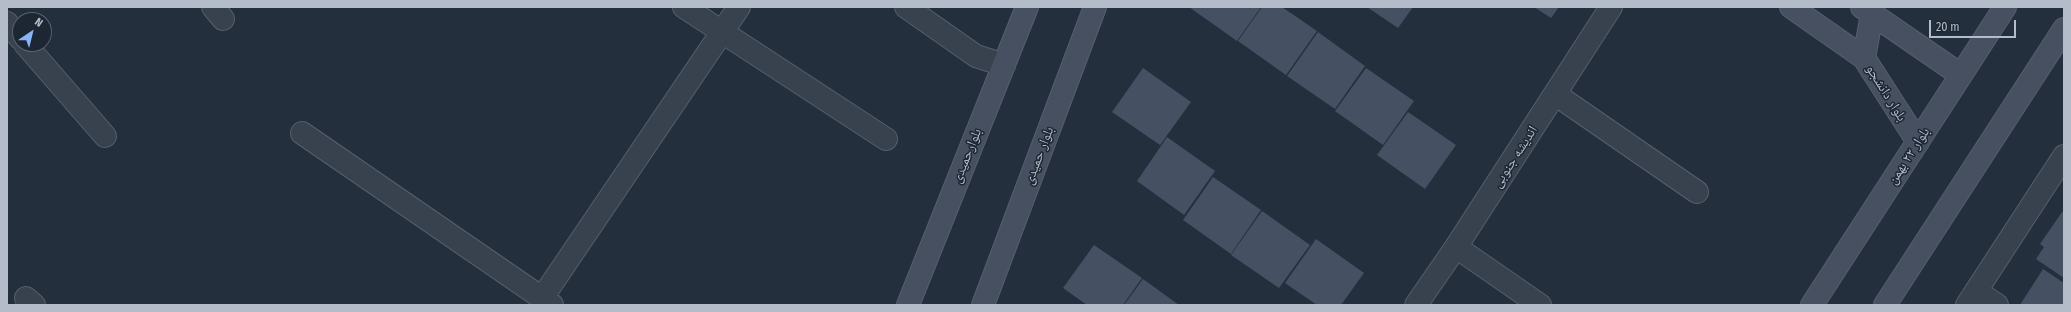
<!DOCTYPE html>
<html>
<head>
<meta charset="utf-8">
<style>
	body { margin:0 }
	#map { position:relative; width:2071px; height:312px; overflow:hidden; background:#242f3e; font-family:"Fira Sans Condensed",sans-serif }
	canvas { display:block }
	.frame { position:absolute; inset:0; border:8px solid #b4bcc9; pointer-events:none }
	.north { position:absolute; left:12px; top:12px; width:40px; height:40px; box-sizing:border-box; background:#1d2633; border:1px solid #59626f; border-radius:50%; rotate:35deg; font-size:11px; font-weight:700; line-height:16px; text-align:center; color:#b4bcc9 }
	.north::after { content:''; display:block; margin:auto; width:14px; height:18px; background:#8ab4f8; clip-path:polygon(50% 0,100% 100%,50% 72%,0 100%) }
	.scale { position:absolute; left:1929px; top:20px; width:87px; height:18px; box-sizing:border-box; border:2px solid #b4bcc9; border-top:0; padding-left:5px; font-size:12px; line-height:14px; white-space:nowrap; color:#b4bcc9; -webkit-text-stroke:3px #1d2633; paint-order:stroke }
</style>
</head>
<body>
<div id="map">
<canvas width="2071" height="312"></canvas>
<div class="frame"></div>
<div class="north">N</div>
<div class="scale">20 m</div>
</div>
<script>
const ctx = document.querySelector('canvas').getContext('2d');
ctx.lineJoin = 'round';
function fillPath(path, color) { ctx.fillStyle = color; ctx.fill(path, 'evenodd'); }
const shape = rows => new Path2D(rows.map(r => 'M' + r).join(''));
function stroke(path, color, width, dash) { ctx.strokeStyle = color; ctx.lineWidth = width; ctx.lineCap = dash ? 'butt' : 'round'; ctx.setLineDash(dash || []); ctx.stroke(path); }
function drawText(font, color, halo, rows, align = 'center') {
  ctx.font = font + ' "Fira Sans Condensed","Noto Naskh Arabic",sans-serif'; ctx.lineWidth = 3; ctx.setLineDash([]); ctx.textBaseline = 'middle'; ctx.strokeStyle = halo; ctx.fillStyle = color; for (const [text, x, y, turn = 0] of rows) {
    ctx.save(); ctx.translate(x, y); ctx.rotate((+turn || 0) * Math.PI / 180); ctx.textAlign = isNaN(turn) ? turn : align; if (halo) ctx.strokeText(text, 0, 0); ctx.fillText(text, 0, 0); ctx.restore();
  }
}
fillPath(shape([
	[1189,7,1261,7,1237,41],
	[1262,7,1282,7,1317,31,1286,75,1238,41],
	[1367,7,1413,7,1398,28],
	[1534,7,1559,7,1551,18],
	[1318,32,1365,66,1335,109,1287,76],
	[1143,68,1191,102,1160,145,1112,112],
	[1366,68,1414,101,1383,145,1335,111],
	[1408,112,1456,145,1425,189,1377,155],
	[1167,137,1215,171,1184,215,1137,181],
	[1213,177,1261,210,1231,254,1183,220],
	[1262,211,1310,245,1279,288,1231,255],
	[2062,212,2064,213,2064,278,2036,259,2044,247,2040,244],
	[1316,239,1364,273,1341,305,1317,305,1285,283],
	[1094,245,1142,278,1123,305,1087,305,1063,288],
	[2043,269,2064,283,2064,305,2020,305],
	[1143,279,1179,305,1124,305]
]), '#455162');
const street = shape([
	[213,7,223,19],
	[684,7,886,139],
	[906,7,976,56,1004,65],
	[7,23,20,38],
	[25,44,105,136],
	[1555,94,1697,192],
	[302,133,552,305],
	[1456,247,1540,305],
	[1976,291,1997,305],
	[26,298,34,305],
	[542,298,739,7],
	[1416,305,1456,247,1611,7],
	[1967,305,2064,156]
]);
const secondary = shape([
	[1791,7,1864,58,1918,142],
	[1862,7,1961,75],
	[1864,58,1872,14],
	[908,305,1027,7],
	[983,305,1095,7],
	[1812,305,2005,7],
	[1885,305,2064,29]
]);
stroke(street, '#565f6c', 24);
stroke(secondary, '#565f6c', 24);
stroke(street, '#38414e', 22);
stroke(secondary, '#465061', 22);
drawText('14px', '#b4bcc9', '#1d2633', [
	["بلوار دانشجو",1886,93,58],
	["بلوارحمیدی",967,156,-68],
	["بلوار حمیدی",1039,156,-69],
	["بلوار ۲۲ بهمن",1909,156,-57],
	["اندیشه جنوبی",1515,157,-57]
]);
</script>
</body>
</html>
